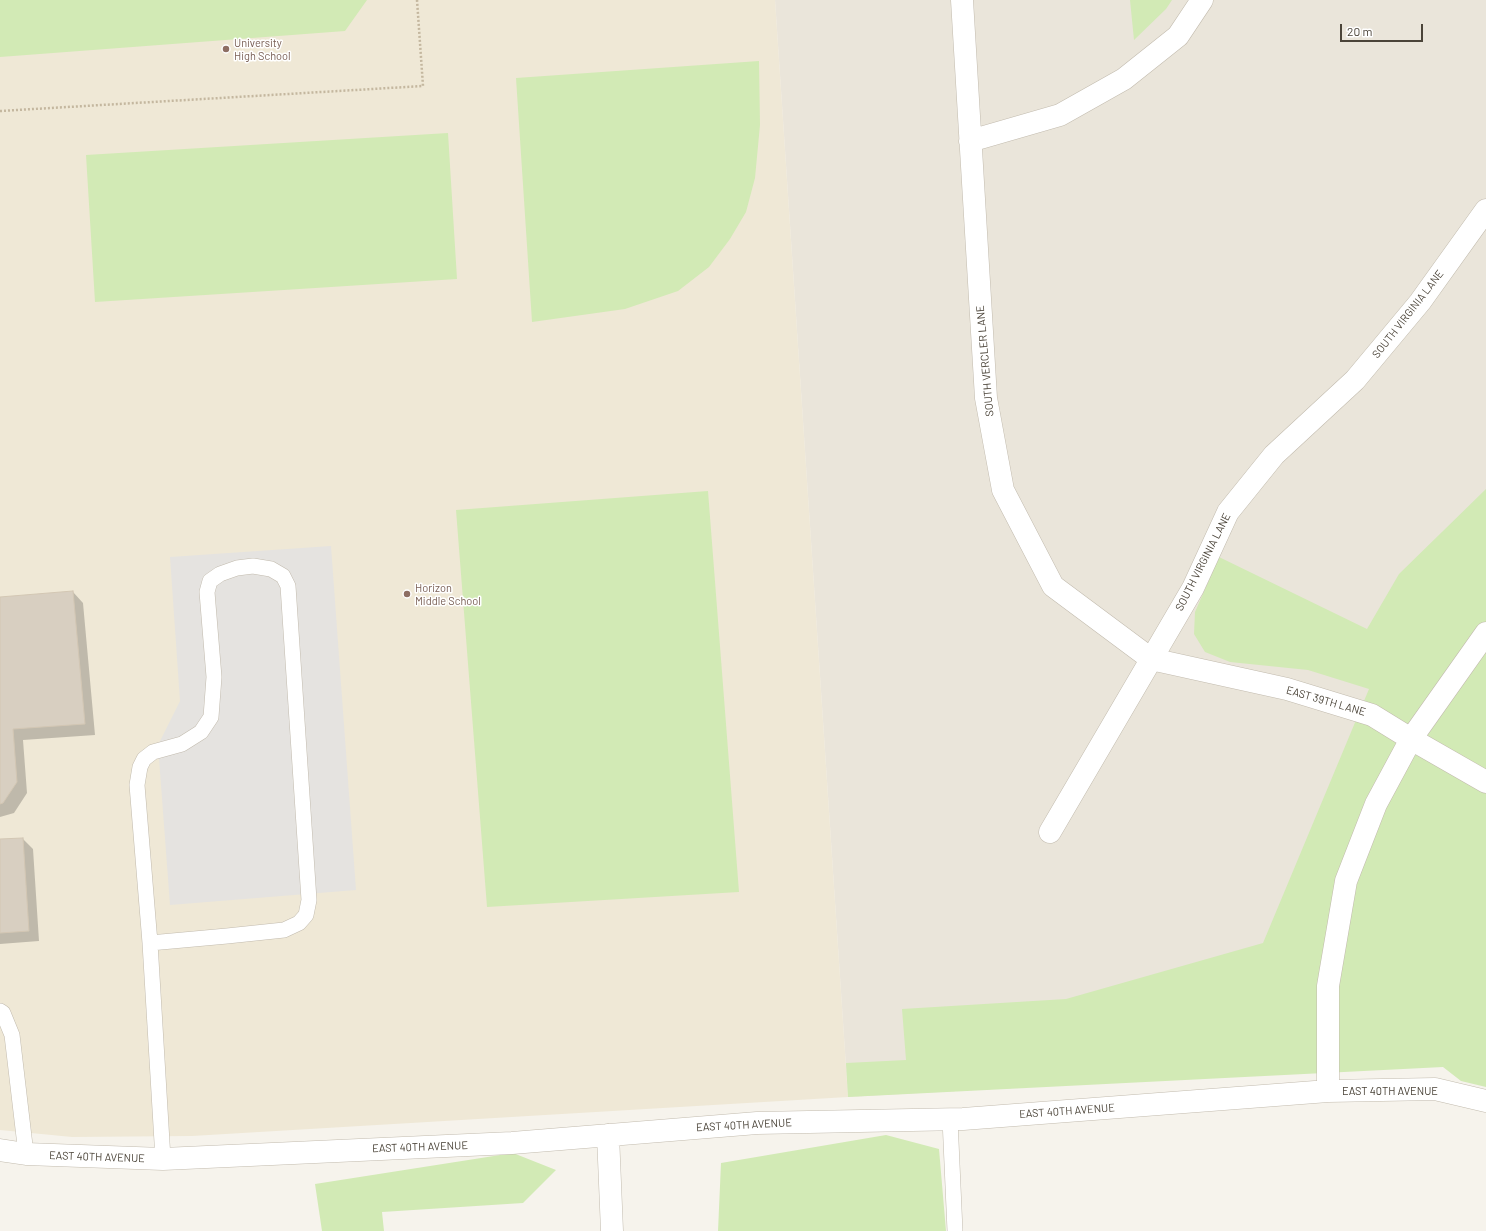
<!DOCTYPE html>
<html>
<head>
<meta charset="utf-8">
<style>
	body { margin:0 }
	#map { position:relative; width:1486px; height:1231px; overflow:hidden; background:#f6f3ec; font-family:Barlow,sans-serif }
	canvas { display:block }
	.scale { position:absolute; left:1340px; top:24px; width:83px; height:18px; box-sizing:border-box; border:2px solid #4b4439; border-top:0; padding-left:5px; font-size:12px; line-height:14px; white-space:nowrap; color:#4b4439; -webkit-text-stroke:3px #fff; paint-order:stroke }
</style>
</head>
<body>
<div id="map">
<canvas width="1486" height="1231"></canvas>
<div class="scale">20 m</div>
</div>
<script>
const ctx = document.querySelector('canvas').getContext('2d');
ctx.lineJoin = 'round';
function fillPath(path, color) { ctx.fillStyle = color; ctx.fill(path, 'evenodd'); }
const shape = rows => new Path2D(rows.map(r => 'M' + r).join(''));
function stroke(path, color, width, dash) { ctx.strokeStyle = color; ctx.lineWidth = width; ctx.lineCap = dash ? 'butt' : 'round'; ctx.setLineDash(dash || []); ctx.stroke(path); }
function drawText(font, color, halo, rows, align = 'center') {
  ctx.font = font + ' Barlow,sans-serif'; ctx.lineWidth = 3; ctx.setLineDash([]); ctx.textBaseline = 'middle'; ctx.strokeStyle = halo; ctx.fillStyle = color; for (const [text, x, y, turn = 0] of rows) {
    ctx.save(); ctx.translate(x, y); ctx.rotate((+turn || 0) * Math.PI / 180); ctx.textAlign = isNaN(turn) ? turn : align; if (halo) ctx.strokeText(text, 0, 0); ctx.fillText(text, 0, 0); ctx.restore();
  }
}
fillPath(shape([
	[775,0,1486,0,1486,1062,848,1097]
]), '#eae5da');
fillPath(shape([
	[0,0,775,0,848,1097,192,1136,72,1137,0,1130]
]), '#efe8d6');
fillPath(shape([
	[0,0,367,0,345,31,0,57],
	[1130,0,1172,0,1166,9,1134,40],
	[759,61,760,125,755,178,746,212,730,239,709,267,678,291,625,309,532,322,516,78],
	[448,133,457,279,95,302,86,155],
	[1486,489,1486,1087,1461,1081,1443,1067,848,1097,846,1063,906,1060,902,1009,1066,999,1263,943,1369,689,1308,670,1230,662,1205,652,1194,634,1195,612,1219,557,1367,629,1399,574],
	[708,491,739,892,487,907,456,510],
	[886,1135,939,1149,946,1231,718,1231,721,1163],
	[513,1153,556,1170,523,1203,382,1212,384,1231,322,1231,315,1184]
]), '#d2eab5');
fillPath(shape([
	[331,546,356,890,170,905,158,745,180,701,170,557]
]), '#e5e3e0');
fillPath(shape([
	[73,592,83,603,95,735,23,740,27,793,14,813,0,817,0,598],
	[23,839,33,849,39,941,0,944,0,840]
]), '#0003');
const building = shape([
	[73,591,85,724,13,729,17,782,3,803,0,804,0,597,73,591],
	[23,838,29,931,0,933,0,839,23,838]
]);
fillPath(building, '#d8cfc1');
stroke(building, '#d3c7b4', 1);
const service = shape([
	[253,566,271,569,283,576,288,586,309,900,306,915,299,923,284,930,227,936,150,943,137,785,140,767,144,759,153,752,182,744,201,732,211,717,214,677,207,592,210,581,220,574,237,568,253,566],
	[150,943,163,1159],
	[0,1011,3,1013,12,1035,26,1154],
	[950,1119,955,1231]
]);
const minor = shape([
	[962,0,986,398,1003,490,1053,586,1151,659,1287,689,1372,715,1411,739,1486,782],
	[970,141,1060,115,1124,79,1178,36,1202,0],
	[1050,832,1193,588,1228,512,1274,455,1355,380,1420,302,1486,210],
	[1328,1091,1328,986,1346,881,1376,804,1411,739,1486,633],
	[608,1135,612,1231],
	[0,1150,26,1154,163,1159,512,1143,757,1123,963,1119,1328,1091,1435,1089,1486,1101]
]);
stroke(service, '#c2bbae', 16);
stroke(minor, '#c2bbae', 23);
stroke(shape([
	[0,111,423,86,417,0]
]), '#c4b79f', 2.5, [2, 2]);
stroke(service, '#fff', 15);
stroke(minor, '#fff', 22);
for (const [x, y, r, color] of [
	[226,49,4,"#8d6e63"],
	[407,594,4,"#8d6e63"]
]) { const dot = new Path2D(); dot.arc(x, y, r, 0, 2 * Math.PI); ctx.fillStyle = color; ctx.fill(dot); stroke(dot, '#fff', 1.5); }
drawText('11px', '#785e54', '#fff', [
	["University",234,43],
	["High School",234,56],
	["Horizon",415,588],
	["Middle School",415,601]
], 'left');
drawText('11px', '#4b4439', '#fff', [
	["SOUTH VIRGINIA LANE",1408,314,-52],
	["SOUTH VERCLER LANE",985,361,-95],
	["SOUTH VIRGINIA LANE",1203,562,-63],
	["EAST 39TH LANE",1326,701,16],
	["EAST 40TH AVENUE",1390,1091],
	["EAST 40TH AVENUE",1067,1111,-4],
	["EAST 40TH AVENUE",744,1125,-3],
	["EAST 40TH AVENUE",420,1147,-2],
	["EAST 40TH AVENUE",97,1157,2]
]);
</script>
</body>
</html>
